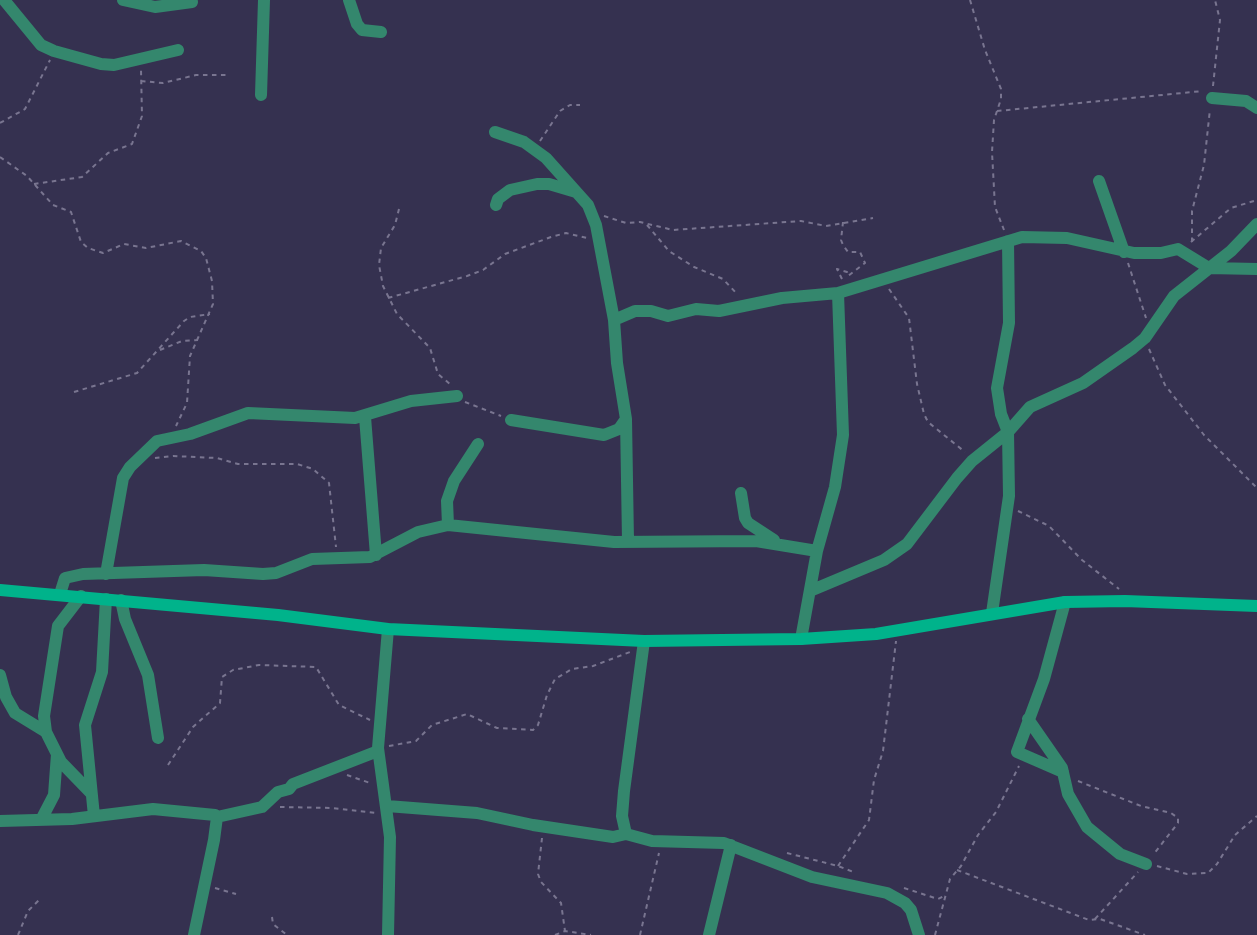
<!DOCTYPE html>
<html>
<head>
<meta charset="utf-8">
<style>
	body { margin:0 }
	canvas { display:block; background:#353150 }
</style>
</head>
<body>
<canvas width="1257" height="935"></canvas>
<script>
const ctx = document.querySelector('canvas').getContext('2d');
ctx.lineJoin = 'round';
const shape = rows => new Path2D(rows.map(r => 'M' + r).join(''));
function stroke(path, color, width, dash) { ctx.strokeStyle = color; ctx.lineWidth = width; ctx.lineCap = dash ? 'butt' : 'round'; ctx.setLineDash(dash || []); ctx.stroke(path); }
stroke(shape([
	[970,0,985,50,1001,89,1001,99,994,120,992,152,995,207,1004,230],
	[141,81,163,83,196,75,227,75],
	[1213,86,1220,20,1215,0],
	[997,111,1203,91],
	[0,123,25,109,50,60],
	[540,141,560,111,570,105,580,105],
	[0,157,27,176,53,205,71,212,81,242,88,248,103,253,124,244,146,248,181,241,201,251,206,258,212,281,213,304,190,356,187,403,176,426],
	[34,184,82,177,108,153,132,144,142,116,141,70],
	[399,209,395,225,381,248,379,265,383,286,397,314,430,348,438,374,450,384],
	[604,216,626,223,640,222,673,230,801,221,826,226,873,218],
	[647,225,669,251,694,267,723,279,738,295],
	[1191,242,1231,208,1257,200],
	[1192,242,1192,211,1204,165,1210,109],
	[1128,263,1146,318],
	[842,279,837,269,847,272,848,276,865,263,860,252,848,252,843,245,841,240,843,222],
	[889,289,909,318,917,384,924,414,928,422,965,452],
	[388,298,467,276,483,270,505,254,551,237,566,233,587,238],
	[1149,349,1165,385,1204,435,1257,488],
	[160,350,182,341,198,340],
	[74,392,137,373,184,321,190,317,210,314],
	[465,402,501,416],
	[155,458,173,456,217,458,238,464,297,464,313,469,329,483,336,547],
	[1018,511,1049,526,1082,560,1119,589],
	[389,746,416,741,432,725,467,714,497,728,533,730,538,725,547,695,555,679,572,669,593,666,630,652],
	[168,765,193,727,220,703,222,677,233,670,259,665,316,667,339,705,370,720],
	[347,775,370,783],
	[1078,781,1141,806,1171,813,1178,818,1178,823,1153,855],
	[280,807,332,808,376,813],
	[542,838,538,874,541,882,561,903,565,931],
	[787,853,838,866,856,873],
	[838,866,869,820,874,780,883,751,896,641],
	[1157,866,1187,874,1208,873,1217,864,1235,835,1257,816],
	[957,870,1089,920,1100,919,1145,935],
	[215,888,236,894],
	[904,888,938,899,944,896],
	[272,917,273,924,287,935],
	[1095,919,1138,872],
	[18,935,28,911,41,898],
	[555,935,565,931,591,935],
	[640,935,659,853],
	[935,935,950,879,961,866,978,835,996,812,1019,766]
]), '#797590', 2, [4.5, 4.5]);
stroke(shape([
	[4,0,41,45,54,51,101,64,114,65,178,50],
	[123,0,155,7,192,2],
	[349,0,357,24,362,30,381,32],
	[261,95,264,0],
	[1212,98,1246,101,1257,108],
	[495,132,524,142,546,158,588,205,596,225,614,320,617,363,626,419,628,541],
	[1099,181,1124,252],
	[496,205,498,199,510,190,537,184,549,184,576,192],
	[614,320,635,311,651,311,668,316,696,309,719,311,782,298,838,293,1022,237,1067,238,1134,253,1161,253,1178,249,1209,268,1257,269],
	[365,417,376,555],
	[511,420,604,435,619,429,626,419],
	[741,493,745,518,748,523,774,540],
	[448,525,447,501,454,481,478,444],
	[106,574,123,478,130,467,157,441,190,434,248,413,355,418,411,401,457,396],
	[810,591,884,560,907,544,957,478,972,461,1008,432,1030,407,1083,383,1133,348,1145,338,1174,296,1231,251,1257,224],
	[60,594,65,578,83,574,204,570,263,574,276,573,312,559,370,557,418,532,448,525,614,542,756,541,817,551],
	[81,596,58,626,44,716,46,732,61,762,91,793],
	[121,600,125,619,148,675,158,738],
	[992,613,1009,496,1008,432,1001,414,997,388,1009,323,1008,241],
	[388,629,378,748,390,837,388,935],
	[801,639,817,551,835,487,843,435,838,293],
	[644,641,624,791,622,816,626,834,652,841,724,843,812,877,887,893,905,903,911,910,919,935],
	[0,675,6,697,15,713,46,732],
	[1028,719,1062,768,1068,794,1087,827,1120,854,1146,864],
	[1063,772,1017,752,1044,679,1065,602],
	[387,806,477,813,533,825,613,837,626,834],
	[94,816,85,725,102,672,106,599],
	[217,817,262,807,278,792,289,789,293,784,378,751],
	[41,820,54,795,57,754],
	[0,821,72,819,153,809,215,815,217,817,214,840,194,935],
	[709,935,731,845]
]), '#34876d', 12);
stroke(shape([
	[0,590,278,615,388,629,644,641,801,639,876,634,1065,602,1125,601,1257,606]
]), '#00b38b', 12);
</script>
</body>
</html>
